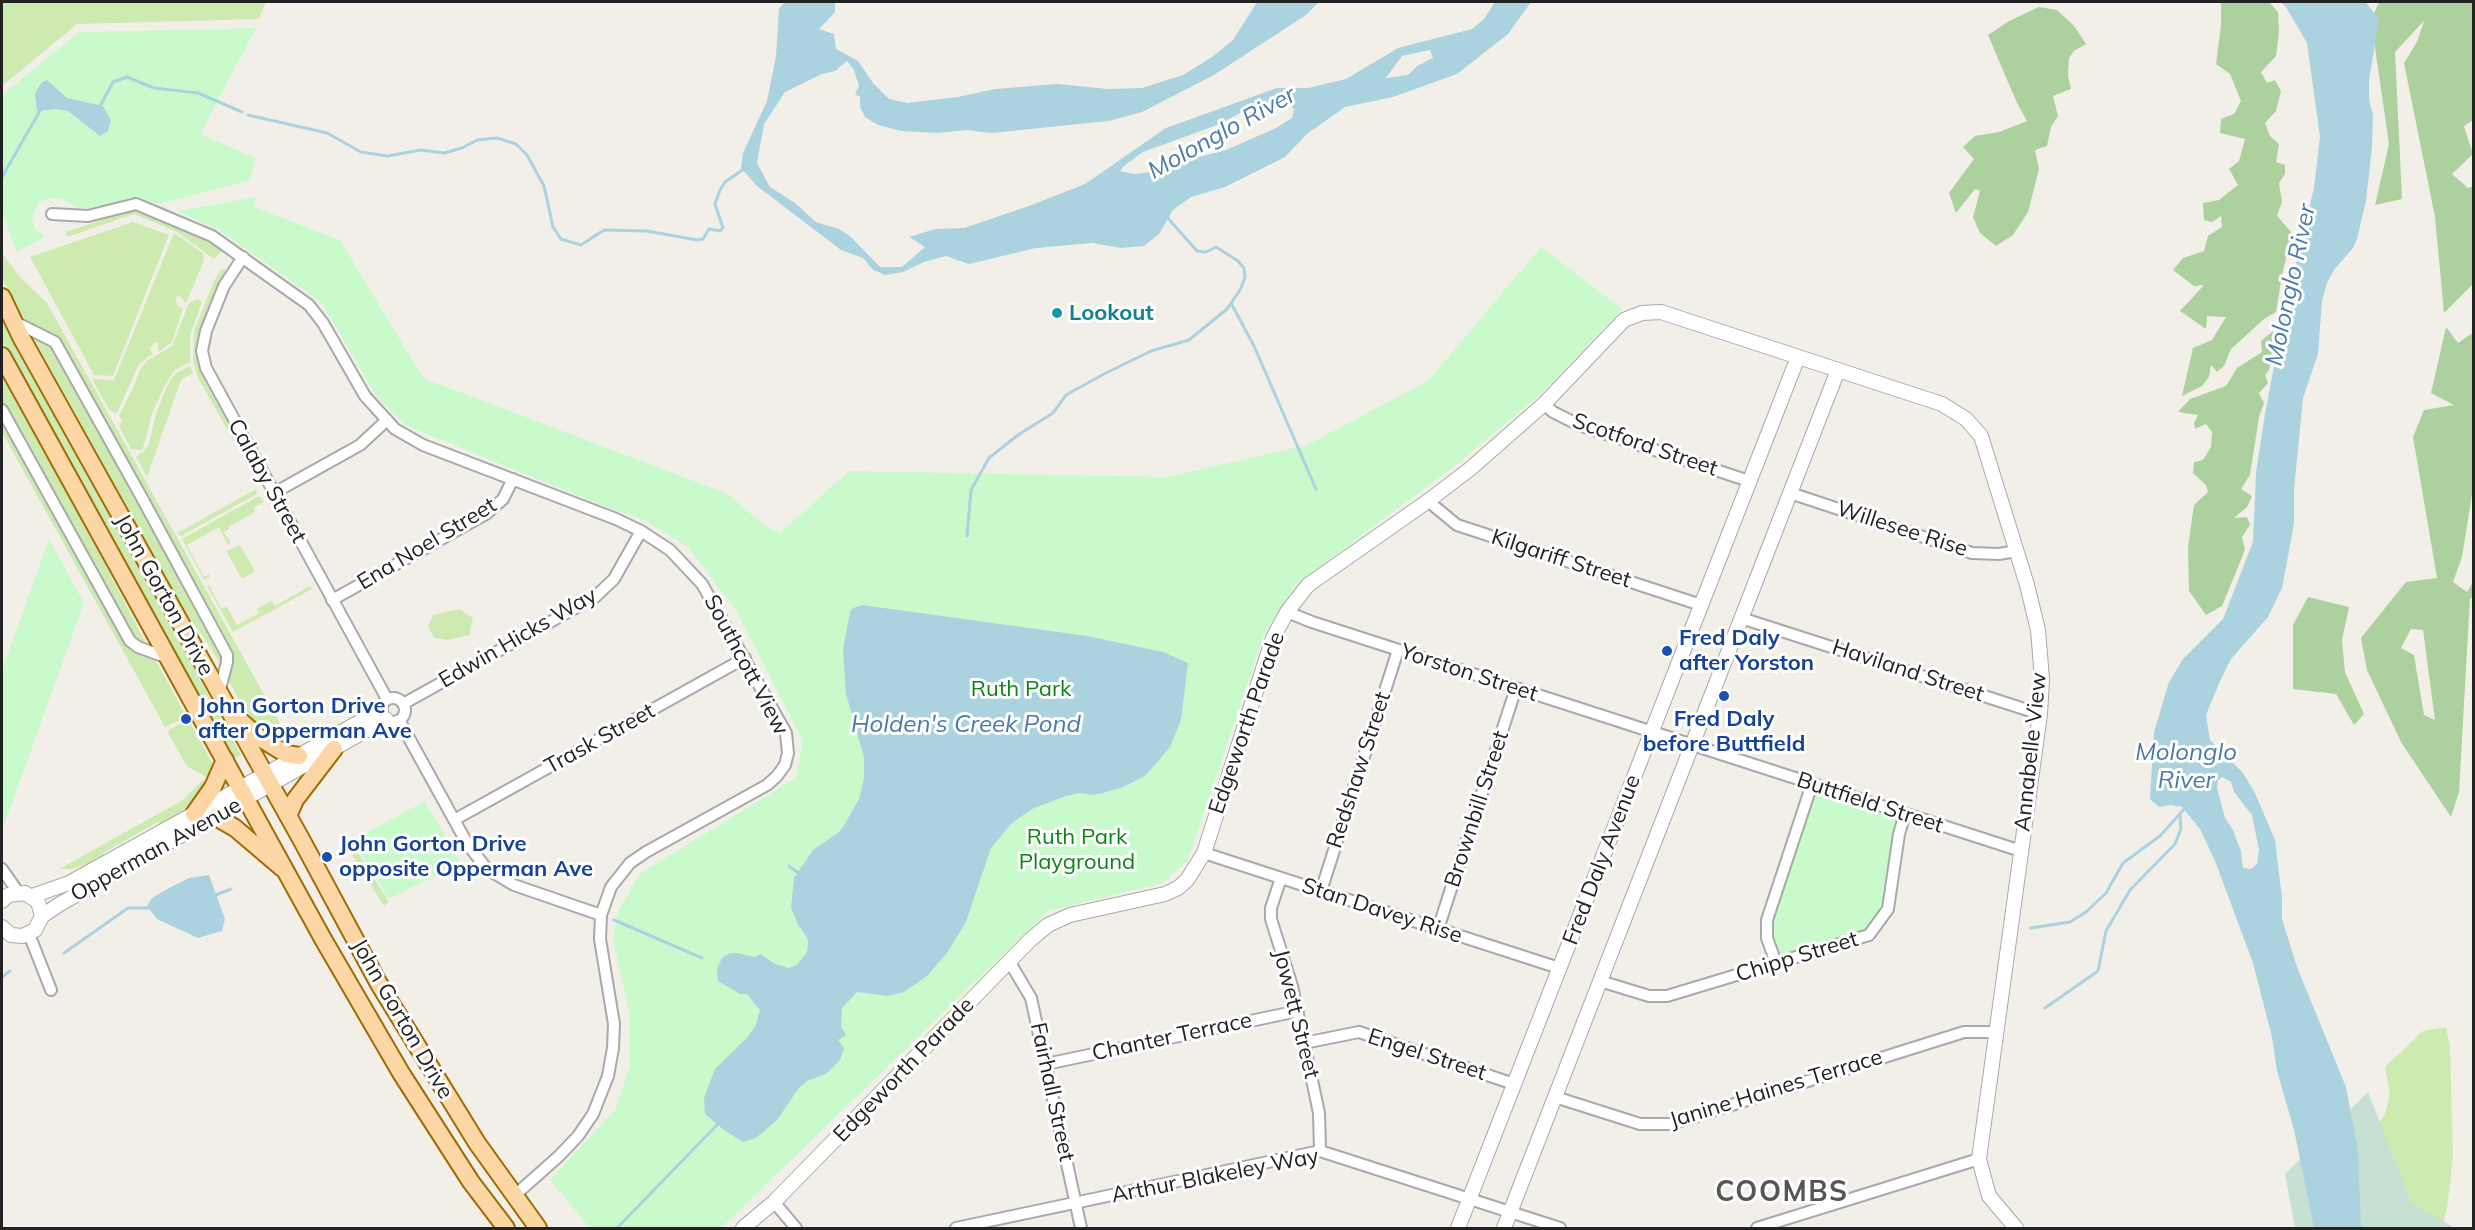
<!DOCTYPE html>
<html>
<head>
<meta charset="utf-8">
<style>
	body { margin:0 }
	#map { position:relative; width:2475px; height:1230px; overflow:hidden; background:#f2efe9; font-family:Mulish,sans-serif }
	canvas { display:block }
	.frame { position:absolute; inset:0; border:3px solid #222; pointer-events:none }
</style>
</head>
<body>
<div id="map">
<canvas width="2475" height="1230"></canvas>
<div class="frame"></div>
</div>
<script>
const ctx = document.querySelector('canvas').getContext('2d');
ctx.lineJoin = 'round';
function fillPath(path, color) { ctx.fillStyle = color; ctx.fill(path, 'evenodd'); }
const shape = rows => new Path2D(rows.map(r => 'M' + r).join(''));
function stroke(path, color, width, dash) { ctx.strokeStyle = color; ctx.lineWidth = width; ctx.lineCap = dash ? 'butt' : 'round'; ctx.setLineDash(dash || []); ctx.stroke(path); }
function drawText(font, color, halo, rows, align = 'center') {
  ctx.font = font + ' Mulish,sans-serif'; ctx.lineWidth = 6; ctx.setLineDash([]); ctx.textBaseline = 'middle'; ctx.strokeStyle = halo; ctx.fillStyle = color; for (const [text, x, y, turn = 0] of rows) {
    ctx.save(); ctx.translate(x, y); ctx.rotate((+turn || 0) * Math.PI / 180); ctx.textAlign = isNaN(turn) ? turn : align; if (halo) ctx.strokeText(text, 0, 0); ctx.fillText(text, 0, 0); ctx.restore();
  }
}
fillPath(shape([
	[2,2,266,2,259,19,77,24,2,86],
	[138,211,195,234,217,247,221,252,214,259,177,232,134,214,67,237,66,232,125,212],
	[133,222,169,235,113,376,94,375,30,257],
	[174,233,203,253,204,260,186,303,180,296,176,297,177,306,183,308,172,342,158,352,158,343,155,342,150,349,153,354,139,364,117,413,110,411,92,379,114,380],
	[2,253,19,276,47,303,282,727,284,737,281,743,279,744,255,723,244,708,228,680,233,659,229,645,60,340,52,333,28,322,18,312,2,277],
	[222,268,226,271,218,285,199,333,197,347,198,362,204,379,258,476,255,478,199,380,193,361,194,331,214,281],
	[198,299,202,302,190,335,190,362,175,370,166,383,153,411,143,448,141,450,131,449,119,426,122,421,119,416,132,390,140,370,148,360,172,346,189,303],
	[2,310,190,653,198,676,241,755,233,759,2,342],
	[32,335,52,345,223,655,221,665,203,636,183,610],
	[190,366,193,373,181,380,147,477,136,457,143,452,149,444,156,413,169,382,176,373],
	[2,371,56,471,147,645,134,639,2,400],
	[2,418,126,643,133,650,149,656,157,663,187,717,165,727,2,432],
	[256,489,257,494,181,536,177,533],
	[259,496,264,502,253,508,255,512,228,527,229,529,223,532,231,542,228,545,219,527,187,545,204,577,209,574,210,577,204,580,182,539],
	[240,545,255,571,242,579,226,551],
	[209,585,221,608,227,607,237,625,259,613,257,609,271,601,275,606,310,586,312,589,233,632,207,586],
	[459,609,473,618,469,635,447,640,434,638,428,626,433,615],
	[185,721,187,726,191,724,213,764,214,768,209,779,187,766,168,733,169,730],
	[203,780,208,784,177,816,160,825,158,822,149,827,103,853,104,856,96,861,72,869,59,869,183,800],
	[357,851,389,902,384,906,352,855],
	[2446,1027,2450,1047,2453,1157,2447,1209,2443,1222,2385,1228,2379,1123,2385,1114,2390,1094,2385,1067,2423,1031]
]), '#cdebb0');
fillPath(shape([
	[2219,2,2269,2,2278,12,2279,32,2276,56,2261,72,2267,83,2275,80,2281,91,2276,111,2265,123,2270,136,2279,144,2276,162,2285,165,2285,174,2279,183,2282,202,2277,216,2292,233,2282,275,2276,312,2264,319,2231,349,2224,366,2217,372,2211,365,2209,377,2202,386,2182,396,2193,348,2212,340,2226,317,2207,316,2206,329,2180,311,2204,285,2194,286,2173,270,2183,258,2204,251,2208,236,2222,227,2221,216,2212,222,2204,220,2203,203,2219,200,2238,185,2229,169,2239,161,2245,139,2220,133,2221,119,2234,114,2241,101,2230,74,2216,64,2221,25,2221,4],
	[2379,2,2473,2,2473,120,2464,126,2473,154,2452,174,2468,188,2473,186,2473,284,2444,313,2435,217,2404,63,2417,42,2424,21,2395,52,2402,199,2375,205,2389,144,2371,20],
	[2039,7,2057,10,2074,26,2086,44,2074,51,2069,58,2068,76,2071,89,2053,96,2058,116,2051,127,2047,146,2035,150,2039,169,2028,212,2013,235,1996,246,1980,233,1973,217,1980,191,1975,189,1956,213,1949,193,1974,159,1963,147,1975,136,1999,132,2027,121,2017,103,1988,35,2009,21],
	[2446,327,2458,343,2474,332,2473,488,2462,557,2453,582,2467,592,2473,582,2474,595,2470,599,2459,792,2451,817,2401,742,2367,670,2361,638,2406,582,2437,578,2413,437,2424,410,2454,405,2431,393],
	[2411,629,2423,630,2435,720,2424,715,2414,655,2401,648],
	[2273,331,2274,343,2269,370,2265,375,2268,383,2259,393,2264,403,2259,417,2250,475,2241,489,2252,496,2247,507,2234,518,2247,517,2250,525,2242,537,2245,550,2222,606,2206,615,2189,591,2188,547,2194,505,2208,492,2206,485,2193,473,2194,462,2203,460,2211,447,2212,432,2206,424,2195,429,2194,423,2198,415,2178,412,2190,399,2226,386,2237,368,2262,352,2261,341],
	[2308,597,2349,607,2342,640,2345,672,2364,714,2354,725,2336,694,2293,689,2293,625]
]), '#add19e');
fillPath(shape([
	[2368,1092,2411,1202,2455,1228,2295,1228,2285,1174]
]), '#c6e0d4');
fillPath(shape([
	[256,28,200,134,256,158,249,181,158,204,140,198,124,199,108,207,95,209,77,207,62,199,49,198,38,203,32,218,35,229,45,237,17,252,2,211,2,95,79,32],
	[257,197,254,207,340,240,423,378,728,494,763,524,780,533,849,471,1167,477,1307,445,1428,381,1541,247,1622,309,1544,391,1457,464,1295,585,1264,635,1188,860,1163,883,1048,911,721,1228,590,1228,550,1180,616,1109,630,1064,630,1015,613,939,620,907,641,873,796,778,803,741,737,612,688,547,644,520,601,505,405,425,377,397,321,302,219,230,177,211],
	[49,539,84,603,4,825,2,819,2,670],
	[1812,784,1905,814,1888,909,1869,935,1776,963,1767,920],
	[425,801,460,863,389,899,353,840]
]), '#c8facc');
fillPath(shape([
	[785,2,835,2,835,12,819,29,834,34,836,49,858,61,873,83,889,99,907,103,958,97,995,89,1057,84,1108,89,1142,88,1183,75,1212,57,1233,40,1257,2,1319,2,1306,15,1214,75,1142,112,1109,121,991,133,967,130,937,133,901,131,878,125,865,117,860,107,860,97,855,94,859,86,854,70,847,61,835,71,822,74,785,92,764,124,757,163,770,187,795,203,816,222,839,229,851,237,880,267,902,267,925,247,909,237,935,229,964,228,1029,206,1085,184,1166,128,1277,88,1308,88,1346,79,1398,48,1472,29,1484,19,1495,2,1531,2,1508,34,1457,74,1393,97,1345,107,1307,134,1285,157,1225,187,1191,197,1173,210,1159,234,1144,246,1121,248,1092,243,1036,248,969,264,946,256,924,262,903,272,886,275,873,270,863,258,841,250,757,186,741,168,743,153,767,101,776,56,779,9],
	[1430,50,1433,58,1417,66,1408,75,1386,78,1402,56],
	[1277,99,1289,102,1294,110,1292,118,1276,128,1226,150,1198,157,1175,169,1134,174,1120,171,1124,166,1143,152,1217,125,1248,109],
	[2280,2,2366,3,2379,19,2369,80,2369,99,2373,115,2372,147,2366,201,2357,239,2353,248,2334,270,2327,283,2322,301,2318,354,2303,398,2294,490,2294,524,2282,588,2268,617,2231,659,2220,681,2206,715,2210,740,2243,773,2255,793,2275,840,2282,898,2282,919,2297,967,2346,1087,2358,1151,2361,1228,2314,1228,2294,1130,2277,1071,2272,1037,2253,963,2215,861,2200,829,2182,807,2171,805,2159,807,2150,799,2154,732,2169,682,2183,659,2223,619,2253,542,2256,473,2265,414,2282,324,2314,188,2320,137,2307,43,2286,7],
	[2222,777,2231,782,2234,792,2252,815,2259,850,2257,864,2251,869,2243,868,2241,851,2233,830,2225,818,2217,787,2218,780],
	[47,80,67,98,103,106,111,120,108,131,100,136,68,111,56,109,37,111,35,94,41,83],
	[862,605,1087,636,1163,652,1188,663,1181,720,1170,747,1145,776,1123,787,1107,792,1093,795,1080,793,1066,796,1032,809,1012,823,991,848,966,922,947,953,927,976,904,992,888,996,857,992,842,1008,841,1027,845,1033,845,1036,838,1040,844,1048,840,1060,826,1074,807,1081,798,1089,777,1120,762,1133,754,1139,743,1142,724,1130,705,1114,704,1098,715,1069,747,1038,756,1025,760,1010,747,994,740,994,718,981,717,969,722,958,730,953,737,953,755,957,760,954,775,964,789,968,797,965,807,952,808,941,805,934,798,925,791,908,794,878,813,850,839,832,845,824,859,799,864,778,864,757,846,694,843,650,850,612,853,608],
	[209,875,225,919,222,931,198,938,157,919,147,906,152,898,169,888,189,878]
]), '#aad3df');
stroke(shape([
	[99,108,113,82,127,77,154,88,198,93,242,112],
	[248,115,327,133,361,152,387,156,421,150,444,153,462,148,477,140,497,138,516,144,527,155,544,186,553,227,561,239,581,245,604,230,647,231,697,240,703,239,709,229,720,231,723,228,715,204,720,190,725,182,744,169],
	[2,177,41,109],
	[1231,303,1254,346,1316,489],
	[967,536,971,490,989,458,1018,435,1053,413,1066,395,1104,374,1151,351,1189,340,1227,309,1240,290,1245,278,1244,268,1238,261,1216,247,1206,252,1197,251,1166,216],
	[789,866,797,872],
	[213,896,231,889],
	[614,920,702,958],
	[2031,928,2070,922,2086,912,2106,893,2123,863,2160,836,2186,807],
	[64,953,128,908,152,908],
	[2,977,10,971],
	[2045,1008,2098,971,2106,931,2130,890,2175,844,2181,829,2180,814],
	[617,1228,717,1125]
]), '#aad3df', 3);
const minor = shape([
	[52,214,88,216,136,204,212,236,309,305,323,323,365,396,395,429,423,445,616,519,641,531,670,550,702,584,786,733,788,753,785,765,777,776,767,785,646,852,630,863,611,887,601,915,600,939,614,1024,613,1048,608,1076,593,1114,578,1136,559,1156,514,1196],
	[243,257,224,286,206,331,202,351,206,368,387,699],
	[13,321,55,342,142,498,227,655,227,662,219,693],
	[1544,404,1553,412,1579,425,1749,481],
	[2,410,130,641,138,647,168,658],
	[274,493,360,445,387,420],
	[1790,493,1972,553,1999,554,2016,551],
	[1428,501,1457,525,1701,605],
	[332,600,486,514,503,499,513,479],
	[1287,612,1312,622,2021,851],
	[1741,618,2040,714],
	'381 710a12 12 0 1 1 24 0a12 12 0 1 1-24 0Z',
	[403,704,595,597,614,579,641,531],
	[399,720,468,845,487,869,514,885,601,915],
	[454,820,745,658],
	[1204,853,1559,968],
	[2,869,18,892],
	[1281,878,1271,908,1271,919,1292,986,1319,1113,1320,1151],
	[1321,891,1398,650],
	[1438,929,1516,688],
	[29,934,51,990],
	[1009,961,1031,998,1081,1228],
	[1776,963,1767,938,1767,920,1812,784],
	[1600,981,1649,996,1667,996,1869,935,1888,909,1899,834,1905,814],
	[1304,1043,1359,1032,1514,1084],
	[1046,1064,1298,1011],
	[1555,1097,1640,1124,1671,1124,1964,1032,1996,1032],
	[774,1202,796,1228],
	[956,1228,1320,1151,1560,1228],
	[1757,1228,1979,1159]
]);
const tertiary = shape([
	[32,896,69,883,381,710],
	[2,901,8,895,25,893,38,902,42,916,35,930,23,936,11,935,2,927],
	[42,916,60,904,386,719],
	[743,1228,774,1202,1030,940,1048,925,1070,915,1165,894,1178,888,1187,880,1204,853,1273,638,1287,612,1308,585,1428,501,1470,469,1544,404,1624,320,1642,313,1661,312,1942,404,1966,419,1981,436,2027,585,2038,630,2042,679,2040,714,1979,1159,1989,1196,2016,1228],
	[1458,1228,1798,357],
	[1504,1228,1838,370]
]);
const primary = shape([
	[2,297,21,337,301,839,379,984,477,1143,538,1228],
	[2,356,323,939,401,1073,471,1182,506,1228],
	[237,718,260,738,286,754,299,756],
	[194,814,213,787,225,760],
	[288,816,295,800,334,749],
	[216,817,235,828,282,868]
]);
stroke(minor, '#a9a9a9', 14);
stroke(tertiary, '#a9a9a9', 16);
stroke(primary, '#a06b00', 20);
stroke(minor, '#fff', 10);
stroke(tertiary, '#fff', 14);
stroke(primary, '#fcd6a4', 16);
for (const [x, y, r, color] of [
	[1057,313,6,"#0f9aa8"],
	[1667,651,6,"#1a4fb4"],
	[1724,696,6,"#1a4fb4"],
	[186,719,6,"#1a4fb4"],
	[327,857,6,"#1a4fb4"]
]) { const dot = new Path2D(); dot.arc(x, y, r, 0, 2 * Math.PI); ctx.fillStyle = color; ctx.fill(dot); stroke(dot, '#fff', 2); }
drawText('bold 22px', '#0d838f', '#fff', [
	["Lookout",1069,313]
], 'left');
drawText('22px', '#222', '#fff', [
	["Scotford Street",1645,445,19],
	["Calaby Street",267,481,61],
	["Willesee Rise",1902,529,18],
	["Ena Noel Street",427,544,-31],
	["Kilgariff Street",1561,559,18],
	["John Gorton Drive",164,595,61],
	["Edwin Hicks Way",518,638,-30],
	["Southcott View",746,665,62],
	["Haviland Street",1908,671,18],
	["Yorston Street",1469,673,18],
	["Edgeworth Parade",1247,723,-71],
	["Trask Street",600,739,-29],
	["Annabelle View",2031,752,-84],
	["Redshaw Street",1359,770,-72],
	["Buttfield Street",1870,803,18],
	["Brownbill Street",1477,809,-72],
	["Opperman Avenue",156,850,-29],
	["Fred Daly Avenue",1602,860,-69],
	["Stan Davey Rise",1382,911,18],
	["Chipp Street",1797,957,-17],
	["Jowett Street",1296,1014,76],
	["John Gorton Drive",402,1019,60],
	["Chanter Terrace",1172,1037,-12],
	["Engel Street",1427,1055,18],
	["Edgeworth Parade",904,1070,-46],
	["Janine Haines Terrace",1776,1089,-17],
	["Fairhall Street",1052,1092,78],
	["Arthur Blakeley Way",1215,1176,-11]
]);
drawText('bold 22px', '#164399', '#fff', [
	["Fred Daly",1679,638],
	["after Yorston",1679,663],
	["John Gorton Drive",198,706],
	["after Opperman Ave",198,731],
	["Fred Daly",1724,719,"center"],
	["before Buttfield",1724,744,"center"],
	["John Gorton Drive",339,844],
	["opposite Opperman Ave",339,869]
], 'left');
drawText('22px', '#0c8416', '#fff', [
	["Ruth Park",1021,689],
	["Ruth Park",1077,837],
	["Playground",1077,862]
]);
drawText('italic 24px', '#4a7aab', '#fff', [
	["Molonglo River",1222,133,-29],
	["Molonglo River",2291,285,-78],
	["Holden's Creek Pond",966,725],
	["Molonglo",2186,753],
	["River",2186,781]
]);
ctx.letterSpacing = '1.5px';
drawText('bold 28px', '#555', '#fff', [
	["COOMBS",1782,1193]
]);
ctx.letterSpacing = '0px';
</script>
</body>
</html>
